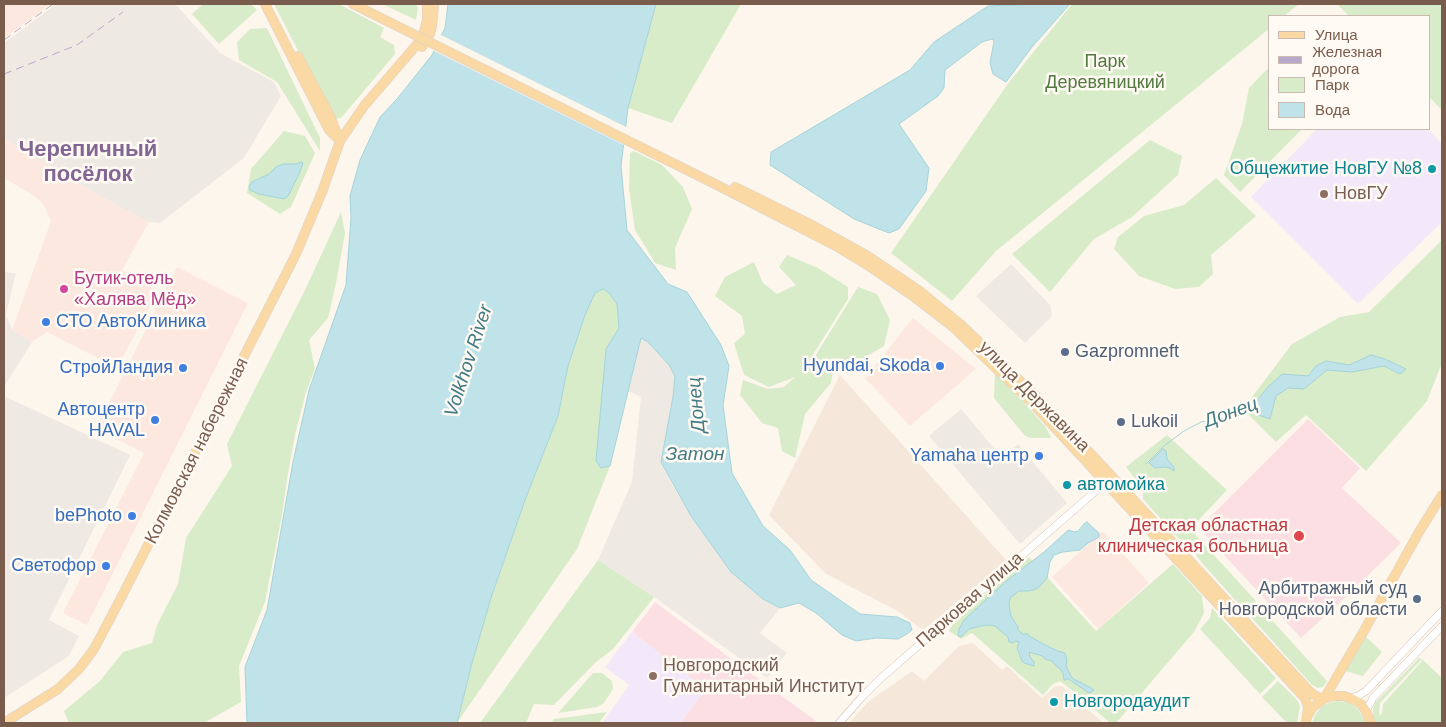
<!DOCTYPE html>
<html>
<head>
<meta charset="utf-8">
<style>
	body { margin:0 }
	#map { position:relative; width:1446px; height:727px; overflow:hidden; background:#fdf6ec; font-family:Helvetica,sans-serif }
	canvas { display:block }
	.frame { position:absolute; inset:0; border:5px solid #7a5c4d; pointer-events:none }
	.legend { position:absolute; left:1268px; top:15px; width:162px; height:115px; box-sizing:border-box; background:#fffaf3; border:1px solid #cabbb1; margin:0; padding:6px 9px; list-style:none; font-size:15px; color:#7a5c4d }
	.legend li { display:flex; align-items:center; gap:10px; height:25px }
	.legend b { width:25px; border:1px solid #cabbb1 }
</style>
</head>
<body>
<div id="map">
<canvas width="1446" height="727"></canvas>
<div class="frame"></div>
<ul class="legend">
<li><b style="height:6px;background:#fbd9a5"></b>Улица</li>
<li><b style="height:6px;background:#b9a8c9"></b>Железная дорога</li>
<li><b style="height:14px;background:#d8ecc9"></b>Парк</li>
<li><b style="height:14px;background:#bfe3e8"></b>Вода</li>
</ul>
</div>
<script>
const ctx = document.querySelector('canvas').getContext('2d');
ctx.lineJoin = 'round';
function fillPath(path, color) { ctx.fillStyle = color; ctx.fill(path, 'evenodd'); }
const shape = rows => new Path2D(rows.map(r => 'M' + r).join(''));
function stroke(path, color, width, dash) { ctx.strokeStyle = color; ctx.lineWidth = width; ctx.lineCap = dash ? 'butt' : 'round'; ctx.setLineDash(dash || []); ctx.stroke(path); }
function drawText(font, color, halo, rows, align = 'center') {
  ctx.font = font + ' Helvetica,sans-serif'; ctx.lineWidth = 5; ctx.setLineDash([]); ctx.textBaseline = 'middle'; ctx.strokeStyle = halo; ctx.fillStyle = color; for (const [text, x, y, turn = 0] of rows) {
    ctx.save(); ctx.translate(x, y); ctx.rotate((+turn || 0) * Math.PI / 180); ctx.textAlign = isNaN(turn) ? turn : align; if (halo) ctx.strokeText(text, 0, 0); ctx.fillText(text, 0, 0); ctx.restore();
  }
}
fillPath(shape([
	[840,375,1007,561,923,630,896,610,826,574,769,515],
	[973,643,1002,670,1007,666,1042,698,1055,686,1062,686,1103,723,849,723,868,702,912,671,924,681,959,646]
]), '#f5e8da');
fillPath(shape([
	[4,4,50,4,36,15,4,38],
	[4,137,23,151,114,204,149,222,122,270,158,291,117,368,47,332,32,342,12,330,51,221,43,204,34,196,4,178],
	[177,267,248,303,87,625,63,613,144,453,96,429],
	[913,318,976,369,910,426,865,378],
	[1103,531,1149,583,1098,629,1052,577]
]), '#fde8e0');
fillPath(shape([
	[56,4,175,4,220,53,274,82,281,96,244,158,160,223,149,222,114,204,23,151,4,137,4,43],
	[1011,264,1050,305,1052,316,1025,343,976,296],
	[4,272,16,273,6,315,12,330,32,342,4,387],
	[641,338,648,342,669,365,675,376,673,397,661,462,672,484,691,516,731,572,763,599,780,608,760,633,787,653,767,678,654,597,598,560,632,482,641,397,629,391],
	[4,396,130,455,49,620,79,636,69,656,4,698],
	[961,409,1002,458,1018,444,1067,503,1020,544,929,436]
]), '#efe9e4');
fillPath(shape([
	[1317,129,1428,129,1442,144,1442,222,1358,304,1251,197],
	[632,632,706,689,680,723,602,723,629,685,605,667]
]), '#f3e8fa');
fillPath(shape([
	[1308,419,1360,468,1342,488,1401,543,1349,594,1301,638,1199,528],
	[655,602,730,658,816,721,815,723,680,723,706,689,632,632]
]), '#fbdfe3');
fillPath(shape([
	[203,4,251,4,257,10,219,44,192,14],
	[274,4,339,4,384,28,380,37,394,45,395,54,342,117,334,120],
	[382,4,416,4,418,8,416,20],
	[656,4,741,4,672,123,628,108],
	[1072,4,1299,4,1284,16,1270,16,1270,28,996,251,952,301,891,253,1007,85],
	[1337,4,1442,4,1442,110,1430,98,1430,16,1349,16],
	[267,28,320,138,320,151,277,82,239,60,237,42,250,29],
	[1267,69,1270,72,1270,129,1302,129,1240,192,1224,175,1242,124,1249,88],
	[284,131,305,136,315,153,291,207,280,214,247,193,251,169],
	[1150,140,1182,156,1178,175,1132,217,1094,239,1050,292,1012,254],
	[634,151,662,165,683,187,692,209,675,248,676,270,655,263,635,230,629,189,630,153],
	[1216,178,1256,216,1211,255,1213,274,1199,287,1175,289,1139,276,1114,249,1118,237,1144,216,1184,205],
	[341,212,345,233,336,283,328,318,309,340,315,369,306,392,295,435,288,473,282,515,265,602,239,666,241,702,204,723,69,723,64,711,100,681,123,652,152,643,157,625,178,584,186,538,232,466,227,444,305,290],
	[1442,240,1442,363,1427,401,1366,471,1306,415,1276,442,1243,409,1292,344,1340,317,1369,312],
	[787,255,818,268,848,287,848,299,802,372,809,366,858,287,877,294,890,320,884,346,864,358,849,359,834,367,831,383,805,414,795,458,782,451,778,428,762,423,740,395,743,380,768,389,784,387,795,377,769,387,744,375,734,343,745,334,742,316,715,296,725,277,754,262,763,283,777,294,796,285,779,267],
	[603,289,609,293,617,304,619,329,606,349,601,468,610,466,577,549,457,723,472,663,491,598,525,500,558,416,568,366,585,315,595,292],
	[995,373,998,374,1045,426,1051,437,1051,438,1030,438,1024,435,994,398],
	[1167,435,1227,490,1190,529,1256,601,1245,611,1202,563,1191,548,1175,535,1143,499,1143,492,1138,483,1126,467],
	[1029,557,1096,631,1173,564,1202,596,1204,613,1194,632,1116,723,1110,723,1084,700,1060,681,1053,684,1043,695,972,633,961,639,949,631,955,619],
	[598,560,654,597,613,649,596,662,554,705,534,704,526,723,480,723],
	[1260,607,1327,681,1323,687,1318,688,1312,685,1250,616],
	[1212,608,1276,678,1260,694,1200,629,1210,618],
	[1366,637,1382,652,1363,676,1345,671],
	[1419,658,1422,659,1380,703,1379,715,1382,714,1383,704,1423,660,1442,678,1442,723,1376,723,1373,717,1373,709,1375,703],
	[593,673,602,673,612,681,613,689,604,703,597,707,558,713],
	[1278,681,1297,700,1300,706,1297,723,1287,723,1262,697],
	[1337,701,1348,702,1357,708,1363,717,1366,723,1312,723,1315,715,1322,706,1332,702],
	[607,712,599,723,551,723,554,719]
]), '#d8ecc9');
const water = shape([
	[448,4,656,4,628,108,621,166,627,230,668,284,687,292,721,345,729,366,723,405,732,473,763,526,790,550,811,580,860,614,897,617,910,623,912,630,907,634,898,639,876,638,856,641,842,635,816,613,799,603,780,608,763,599,731,572,691,516,661,462,673,397,675,376,669,365,648,342,641,338,610,466,601,468,596,461,606,349,619,328,617,304,609,293,603,289,595,293,585,315,568,366,558,416,525,500,491,598,472,663,457,723,247,723,245,667,267,610,293,462,309,390,346,285,351,218,350,196,360,160,380,117,397,99,432,55,445,28,448,4],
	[1037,4,1070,4,1032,47,1006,82,993,74,990,63,994,41,992,39,982,42,945,70,944,88,938,96,899,124,929,168,926,191,899,229,889,233,854,219,770,165,771,152,910,70,934,42,988,6,1037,4],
	[301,162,303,163,302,166,299,174,288,196,284,199,259,194,250,190,249,186,252,182,269,174,276,167,283,164,296,164,301,162],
	[1371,355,1385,359,1406,369,1400,374,1384,366,1352,372,1327,370,1304,389,1288,388,1276,396,1270,419,1258,415,1256,402,1267,388,1282,374,1308,376,1316,366,1326,361,1349,365,1371,355],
	[1163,449,1166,451,1167,459,1174,467,1174,471,1170,468,1164,467,1155,468,1149,463,1163,449],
	[1087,522,1099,533,1099,537,1088,543,1080,550,1063,552,1054,555,1050,562,1047,578,1039,587,1036,589,1029,591,1019,591,1010,598,1009,605,1011,616,1018,627,1018,630,1023,634,1028,634,1029,636,1047,646,1058,651,1065,653,1067,661,1066,666,1072,678,1093,689,1094,690,1092,692,1089,693,1067,678,1066,680,1064,680,1063,673,1060,669,1056,666,1052,661,1045,659,1042,656,1029,652,1030,657,1034,662,1034,666,1024,663,1022,661,1017,648,1019,642,1016,641,1013,643,1009,642,1008,637,995,626,989,625,981,626,969,629,962,636,960,637,958,635,959,629,964,620,1005,582,1044,552,1066,532,1069,530,1074,532,1078,531,1085,523,1087,522]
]);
fillPath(water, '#bfe3e8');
stroke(water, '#a5d3da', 1);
fillPath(shape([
	[439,34,628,128,626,146,432,50]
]), '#fdf6ec');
stroke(shape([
	[1146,464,1165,445,1184,431,1201,422,1234,415,1256,405]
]), '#a5d3da', 1);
const minor = shape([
	[1350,698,1358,696,1366,691,1442,611],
	[1366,711,1373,698,1442,626],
	[839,723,862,697,880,679,1106,482]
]);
const major = shape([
	[265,4,329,130,340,141],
	[353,4,389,22],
	[422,47,430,34,432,26,434,4],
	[298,56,330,116,338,136],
	[713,183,836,246,869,266,913,296,953,327,1033,404,1305,698,1308,707,1306,723],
	[735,187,806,222,866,255,921,292,959,323,1038,398,1107,471,1309,691,1314,695,1323,699],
	[1324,699,1365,629,1419,532,1442,495],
	[1308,715,1313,707,1324,699,1332,696,1344,696,1352,699,1361,704,1366,711,1371,723],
	[4,723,58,689,79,669,94,649,121,598,296,254,322,192,340,141,364,106,419,42,423,36,427,20,427,4]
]);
stroke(minor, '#d1beb0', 8);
stroke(major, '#dad1cd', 10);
stroke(minor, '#fff', 7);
stroke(major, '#fbd9a5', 9);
stroke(shape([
	[4,40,53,4],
	[4,74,77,45,123,12]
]), '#b9a8c9', 1, [8, 5]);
const majorBridge = shape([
	[389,22,713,183]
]);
stroke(majorBridge, '#dad1cd', 10, []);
stroke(majorBridge, '#fbd9a5', 9);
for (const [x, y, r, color] of [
	[1432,169,5,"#0f9aa8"],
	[1324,194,5,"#8d6e63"],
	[64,289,5,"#d1479c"],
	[46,322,5,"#3f7fe0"],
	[1065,352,5,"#5c6f8a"],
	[940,366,5,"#3f7fe0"],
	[183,368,5,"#3f7fe0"],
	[155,420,5,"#3f7fe0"],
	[1121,422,5,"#5c6f8a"],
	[1039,456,5,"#3f7fe0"],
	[1067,485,5,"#0f9aa8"],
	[132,516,5,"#3f7fe0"],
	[1299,536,6,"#e0444e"],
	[106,566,5,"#3f7fe0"],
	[1417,599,5,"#5c6f8a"],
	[653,676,5,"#8d6e63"],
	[1054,702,5,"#0f9aa8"]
]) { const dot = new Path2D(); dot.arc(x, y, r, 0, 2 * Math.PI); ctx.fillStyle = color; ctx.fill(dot); stroke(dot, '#fffaf3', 2); }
drawText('18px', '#537a41', '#fffaf3', [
	["Парк",1105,62],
	["Деревяницкий",1105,83]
]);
drawText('18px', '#0d838f', '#fffaf3', [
	["Общежитие НовГУ №8",1422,169,"right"],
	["автомойка",1077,485],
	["Новгородаудит",1064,702]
], 'left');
drawText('18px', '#785e54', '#fffaf3', [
	["НовГУ",1334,194],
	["Новгородский",663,666],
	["Гуманитарный Институт",663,687]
], 'left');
drawText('18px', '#b23c85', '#fffaf3', [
	["Бутик-отель",74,279],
	["«Халява Мёд»",74,300]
], 'left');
drawText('18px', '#366cbe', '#fffaf3', [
	["СТО АвтоКлиника",56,322,"left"],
	["Hyundai, Skoda",930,366],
	["СтройЛандия",173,368],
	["Автоцентр",145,410],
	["HAVAL",145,431],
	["Yamaha центр",1029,456],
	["bePhoto",122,516],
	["Светофор",96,566]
], 'right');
drawText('18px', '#4e5e75', '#fffaf3', [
	["Gazpromneft",1075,352],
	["Lukoil",1131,422],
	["Арбитражный суд",1407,589,"right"],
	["Новгородской области",1407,610,"right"]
], 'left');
drawText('18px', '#7a5c4d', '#fffaf3', [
	["улица Державина",1034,397,45],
	["Колмовская набережная",197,451,-63],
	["Парковая улица",970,600,-41]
]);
drawText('18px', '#be3a42', '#fffaf3', [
	["Детская областная",1288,526],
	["клиническая больница",1288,547]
], 'right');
drawText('italic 19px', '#437c86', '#fffaf3', [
	["Volkhov River",469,361,-72],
	["Донец",697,405,-95],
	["Донец",1231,413,-20],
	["Затон",695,455]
]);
drawText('bold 22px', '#846695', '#fffaf3', [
	["Черепичный",88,150],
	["посёлок",88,175]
]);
</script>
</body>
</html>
